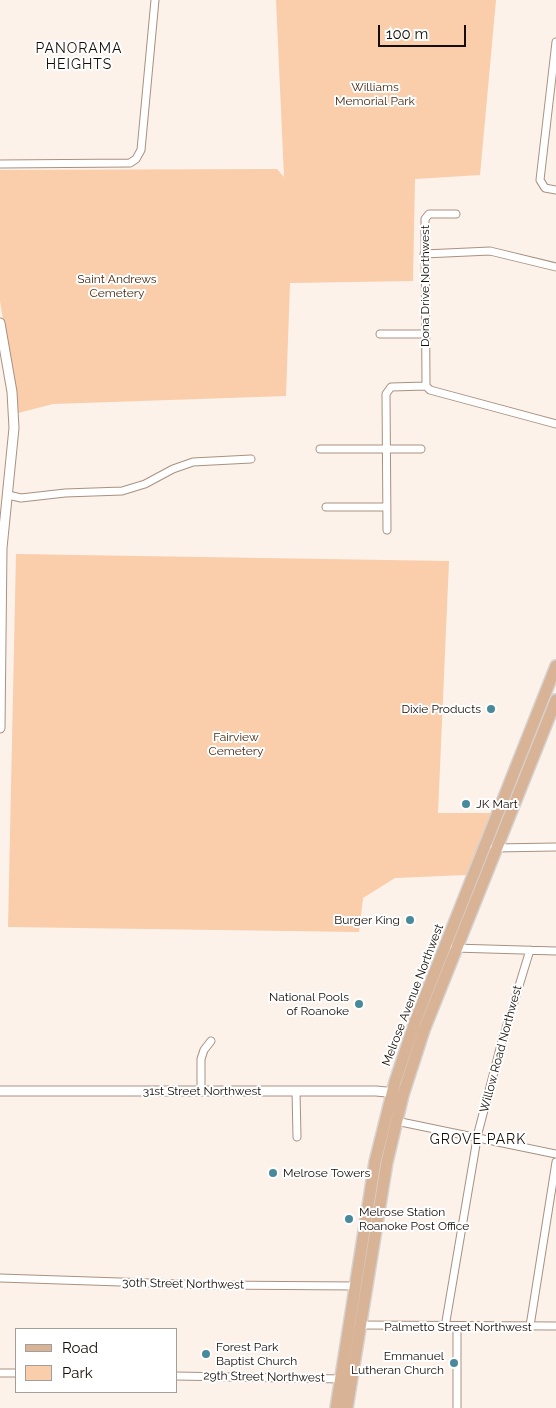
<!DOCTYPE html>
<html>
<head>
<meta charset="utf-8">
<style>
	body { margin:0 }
	#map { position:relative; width:556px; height:1408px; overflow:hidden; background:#fcf2ea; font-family:Raleway,sans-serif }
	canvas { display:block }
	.legend { position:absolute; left:15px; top:1328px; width:162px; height:65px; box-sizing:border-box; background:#fff; border:1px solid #a19e9c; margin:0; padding:6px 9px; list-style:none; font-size:15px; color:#150d07 }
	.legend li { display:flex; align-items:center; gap:10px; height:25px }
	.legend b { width:25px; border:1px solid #a19e9c }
	.scale { position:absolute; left:378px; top:25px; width:88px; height:22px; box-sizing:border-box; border:2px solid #150d07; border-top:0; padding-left:6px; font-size:15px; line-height:18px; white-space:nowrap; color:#150d07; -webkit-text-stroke:4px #fff; paint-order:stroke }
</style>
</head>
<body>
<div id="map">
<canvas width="556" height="1408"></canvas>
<ul class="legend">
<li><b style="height:6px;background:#d9b395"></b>Road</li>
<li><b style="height:14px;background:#facdab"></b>Park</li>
</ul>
<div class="scale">100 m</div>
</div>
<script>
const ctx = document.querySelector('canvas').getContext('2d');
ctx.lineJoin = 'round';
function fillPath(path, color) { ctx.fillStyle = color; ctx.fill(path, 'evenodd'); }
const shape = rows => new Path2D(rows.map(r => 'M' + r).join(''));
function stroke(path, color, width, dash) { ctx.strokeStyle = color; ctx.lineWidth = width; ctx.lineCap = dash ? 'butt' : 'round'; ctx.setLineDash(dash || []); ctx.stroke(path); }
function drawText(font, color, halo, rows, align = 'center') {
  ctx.font = font + ' Raleway,sans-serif'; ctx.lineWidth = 4; ctx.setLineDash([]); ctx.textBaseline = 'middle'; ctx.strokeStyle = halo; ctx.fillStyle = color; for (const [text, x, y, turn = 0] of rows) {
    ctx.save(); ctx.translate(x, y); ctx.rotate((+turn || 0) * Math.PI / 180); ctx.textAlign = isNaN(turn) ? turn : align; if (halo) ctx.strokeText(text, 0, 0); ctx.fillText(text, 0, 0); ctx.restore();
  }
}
fillPath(shape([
	[276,0,496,0,480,175,415,179,413,281,290,283,286,396,53,404,18,413,0,301,0,170,277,169,284,177],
	[16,554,449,561,438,813,493,813,466,875,395,878,363,898,359,932,8,927]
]), '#facdab');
const minor = shape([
	[556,42,540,180,545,188,556,190],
	[0,164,130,163,136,159,141,150,155,0],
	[424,254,490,251,556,267],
	[380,334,425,334],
	[426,386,425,219,429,214,456,214],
	[320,449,421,449],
	[8,495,21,498,65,493,122,491,145,484,173,469,193,462,251,459],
	[326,507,387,507],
	[387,530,386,394,391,387,426,386,430,390,556,424],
	[494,848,556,847],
	[454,948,556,951],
	[201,1091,201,1059,204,1050,211,1041],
	[296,1091,297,1137],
	[396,1121,556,1154],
	[0,1278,210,1285,357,1286],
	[358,1325,556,1326],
	[530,1326,556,1162],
	[445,1327,478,1133,502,1041,530,950],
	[0,1373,16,1373],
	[176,1376,343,1379],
	[457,1408,457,1327]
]);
const tertiary = shape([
	[0,323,12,392,14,428,2,548,0,728],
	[0,1091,376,1091,397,1093]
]);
const primary = shape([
	[336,1408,375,1162,395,1082,415,1022,556,666],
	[347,1408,387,1162,403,1095,424,1030,556,700]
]);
stroke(minor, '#a99180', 9);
stroke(tertiary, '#a99180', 11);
stroke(primary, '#d5d3d2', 14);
stroke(minor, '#fff', 7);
stroke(tertiary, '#fff', 9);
stroke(primary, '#d9b395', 11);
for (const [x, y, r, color] of [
	[491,709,5,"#488a9c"],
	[466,804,5,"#488a9c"],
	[410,920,5,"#488a9c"],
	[359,1004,5,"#488a9c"],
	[273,1173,5,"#488a9c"],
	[349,1219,5,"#488a9c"],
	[206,1354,5,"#488a9c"],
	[454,1363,5,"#488a9c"]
]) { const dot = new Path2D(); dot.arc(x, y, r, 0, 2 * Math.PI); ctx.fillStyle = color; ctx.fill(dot); stroke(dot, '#fff', 2); }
drawText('12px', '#47270c', '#fff', [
	["Williams",375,87],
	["Memorial Park",375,101],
	["Saint Andrews",117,279],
	["Cemetery",117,293],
	["Fairview",236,737],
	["Cemetery",236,751]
]);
drawText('12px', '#150d07', '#fff', [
	["Dona Drive Northwest",425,286,-90],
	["Melrose Avenue Northwest",413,995,-69],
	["Willow Road Northwest",501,1049,-75],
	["31st Street Northwest",202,1091],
	["30th Street Northwest",183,1284,1],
	["Palmetto Street Northwest",458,1327],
	["29th Street Northwest",264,1377,1]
]);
drawText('12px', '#150d07', '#fff', [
	["Dixie Products",481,709],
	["JK Mart",476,804,"left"],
	["Burger King",400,920],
	["National Pools",349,997],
	["of Roanoke",349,1011],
	["Melrose Towers",283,1173,"left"],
	["Melrose Station",359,1212,"left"],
	["Roanoke Post Office",359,1226,"left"],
	["Forest Park",216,1347,"left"],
	["Baptist Church",216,1361,"left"],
	["Emmanuel",444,1356],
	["Lutheran Church",444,1370]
], 'right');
ctx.letterSpacing = '1px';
drawText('14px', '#150d07', '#fff', [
	["PANORAMA",79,49],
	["HEIGHTS",79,65],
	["GROVE PARK",478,1140]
]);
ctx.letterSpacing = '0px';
</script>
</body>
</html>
